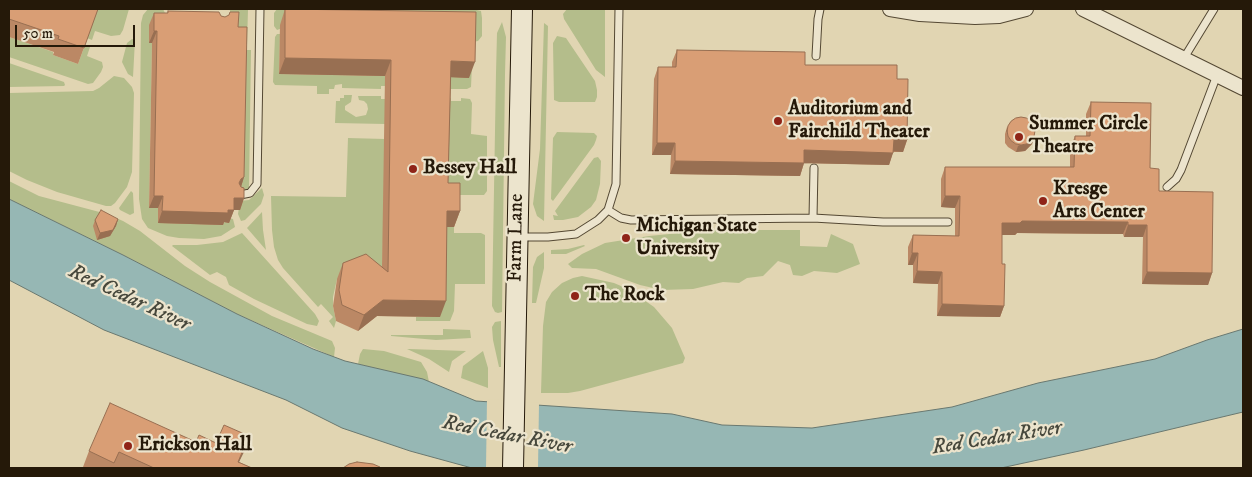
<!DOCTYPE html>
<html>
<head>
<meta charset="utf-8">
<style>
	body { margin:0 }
	#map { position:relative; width:1252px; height:477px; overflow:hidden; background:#e1d5b2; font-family:"IM FELL DW Pica",serif }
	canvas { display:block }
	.frame { position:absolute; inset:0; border:10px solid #251909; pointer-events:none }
	.scale { position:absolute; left:15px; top:25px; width:120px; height:22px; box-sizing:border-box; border:2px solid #251909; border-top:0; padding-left:6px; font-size:15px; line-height:18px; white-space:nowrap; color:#251909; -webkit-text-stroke:4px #ece4cd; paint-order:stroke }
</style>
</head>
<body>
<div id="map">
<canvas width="1252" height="477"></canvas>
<div class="frame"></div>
<div class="scale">50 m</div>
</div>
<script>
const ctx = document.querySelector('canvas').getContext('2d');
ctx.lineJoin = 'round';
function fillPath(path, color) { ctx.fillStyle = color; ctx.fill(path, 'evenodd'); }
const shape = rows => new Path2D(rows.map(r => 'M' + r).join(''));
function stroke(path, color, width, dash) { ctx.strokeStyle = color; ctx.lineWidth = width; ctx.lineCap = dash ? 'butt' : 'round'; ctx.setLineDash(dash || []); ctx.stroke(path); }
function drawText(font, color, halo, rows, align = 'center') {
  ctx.font = font + ' "IM FELL DW Pica",serif'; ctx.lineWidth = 4.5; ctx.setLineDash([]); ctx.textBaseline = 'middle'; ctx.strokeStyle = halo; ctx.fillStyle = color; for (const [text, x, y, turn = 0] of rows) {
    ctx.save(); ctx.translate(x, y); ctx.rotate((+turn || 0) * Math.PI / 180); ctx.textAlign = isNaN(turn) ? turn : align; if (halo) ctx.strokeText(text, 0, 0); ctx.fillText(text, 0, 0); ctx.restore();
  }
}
fillPath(shape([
	[78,9,129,9,123,30,120,35,111,36,95,31,92,40,87,38],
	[148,9,163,9,165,13,165,23,149,43,152,43,149,208,158,208,158,223,223,222,229,218,233,219,235,227,221,236,204,239,179,238,167,236,148,228,142,219,139,199,141,23,143,15],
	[230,9,245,9,248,10,247,44,243,44,230,24],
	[277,9,321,9,320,14,277,30,274,26,274,13],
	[359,9,472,9,481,11,482,18,482,36,478,41,473,42,471,87,467,89,450,89,357,10],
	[567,9,605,9,605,77,596,70,564,19,563,14],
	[502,22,506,37,505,74,502,312,498,313,495,312,492,306,496,73,497,33],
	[544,23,548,26,544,221,537,216,533,204,540,149],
	[277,34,280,34,279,74,388,76,385,86,381,86,381,89,342,88,342,84,335,85,334,89,329,89,329,94,317,94,317,86,275,85,273,82,275,37],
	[557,36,566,38,595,81,597,90,597,97,595,102,559,102,554,100,553,43],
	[9,37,53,52,53,55,78,64,85,45,90,47,87,56,102,62,103,67,101,72,93,83,88,84,9,57],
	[132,39,135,40,133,77,128,74,122,62,127,43],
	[243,50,251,50,249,189,247,192,240,193],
	[9,63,64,82,65,85,64,86,9,87],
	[114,76,124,78,132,87,134,93,132,172,127,187,115,203,111,206,106,206,57,192,27,180,9,171,9,93,93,91,99,88],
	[344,95,352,95,351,102,345,106,345,110,356,117,366,115,368,109,367,104,364,101,359,100,358,96,381,96,381,99,385,99,385,124,335,123,336,101,340,101,340,98,344,98],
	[451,98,451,101,461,101,461,98,470,99,472,103,471,134,487,136,487,191,484,195,454,195,442,199,448,100],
	[557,132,594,133,597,136,596,140,594,145,553,201,551,199,553,138],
	[348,138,385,139,382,288,337,279,333,297,333,306,336,321,334,328,329,321,333,317,321,304,318,307,283,268,278,260,274,247,272,230,271,196,346,197],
	[598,157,601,161,600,184,596,200,591,207,578,217,563,220,554,220,553,215,558,216,555,211,594,158],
	[9,181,39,196,107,214,123,221,140,231,185,266,210,282,272,316,332,341,335,348,334,357,237,314,123,255,9,199],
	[262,188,264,195,261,204,245,220,241,221,238,214,240,201,249,200],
	[131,191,133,193,134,213,130,215,120,210,119,208],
	[262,212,263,230,266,250,247,228],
	[441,227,454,227,454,233,481,233,485,235,485,284,455,284,454,311,450,321,416,321,416,317,440,317],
	[710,230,800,230,800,246,827,247,831,234,853,244,860,264,837,273,814,271,802,276,793,275,790,265,778,261,763,276,747,278,739,283,723,282,693,289,662,290,640,285,596,269,572,268,568,264,582,254,605,243,649,236],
	[242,233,315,314,319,321,317,326,307,324,254,299,229,285,226,277,217,272,210,275,172,246,173,245,197,245,223,242],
	[584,245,585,246,566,254,551,254,551,250,568,249],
	[544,252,544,268,536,303,532,303,533,267,537,257],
	[582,276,614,283,628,289,654,307,672,328,685,358,683,363,580,391,568,393,541,393,543,326,546,302,552,292,562,283,573,278],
	[501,321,501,367,499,367,493,340,492,327,495,322],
	[443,329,470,330,471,338,436,340,391,336,391,335,443,335],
	[363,349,384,351,421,362,427,372,429,382,358,364,360,354],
	[407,349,409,349,466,351,452,361,449,372,429,359],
	[483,351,488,368,488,388,461,378,463,366]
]), '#b4bd8b');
const water = shape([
	[9,199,123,255,237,314,313,349,345,361,423,379,476,401,672,414,722,425,812,428,952,407,1038,383,1155,359,1207,340,1243,329,1243,412,1084,450,1001,468,472,468,410,451,342,428,286,400,104,330,9,280,9,199]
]);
fillPath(water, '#96b7b4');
stroke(water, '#697870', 1);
fillPath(shape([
	[487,399,539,403,538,468,486,468]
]), '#e1d5b2');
const lane = shape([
	[816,56,818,19,820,9],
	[1184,58,1214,9],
	[1167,187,1176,179,1181,170,1217,75],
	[240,195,250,193,257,184,260,9],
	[608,210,621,218,631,220,813,218,883,222,948,222],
	[813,218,814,168],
	[519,237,548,237,576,234,598,220,608,210,616,184,619,9]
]);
const street = shape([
	[890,9,920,14,975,17,999,16,1026,9],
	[1083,9,1243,88]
]);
const secondary = shape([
	[513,468,522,9]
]);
stroke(lane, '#544833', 9);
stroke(street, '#544833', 16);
stroke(secondary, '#251909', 22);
stroke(lane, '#ece4cd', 7);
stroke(street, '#ece4cd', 14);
stroke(secondary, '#ece4cd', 20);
fillPath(shape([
	[9,9,98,9,78,64,53,55,54,52,9,37],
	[285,9,469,78,451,77,448,183,460,211,454,227,447,227,440,317,377,316,358,331,336,321,333,306,337,279,343,263,382,267,385,76,279,74,280,25],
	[168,11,221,16,238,27,244,177,241,187,244,198,240,210,234,210,229,223,224,222,223,225,158,223,158,208,149,208,152,43,149,43,149,25,154,13,167,13],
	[677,50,805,65,897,79,907,140,903,152,893,152,889,165,804,163,800,176,670,174,671,155,652,155,654,79,658,67,672,67,672,62],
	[1091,102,1150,168,1159,191,1212,273,1208,285,1142,284,1143,237,1124,237,1123,234,1017,233,1015,235,1002,235,1002,264,1004,306,1000,317,937,316,938,284,913,283,913,265,908,265,908,247,913,235,955,236,955,208,941,207,941,179,945,167,1070,167,1070,148,1075,136,1086,136,1086,114],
	[1007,127,1032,144,1025,151,1016,152,1008,147,1005,143,1005,134],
	[118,219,116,226,110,236,97,240,93,226,95,220],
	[249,436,239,462,252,468,85,468,83,467,89,451,196,442,216,443]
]), '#bb8865');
fillPath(shape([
	[154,31,157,31,152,43,149,43],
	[285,58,391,60,385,76,279,74],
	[451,61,475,62,469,78,445,77],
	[1035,138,1032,144,1025,151,1016,152,1018,146],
	[894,139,907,140,903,152,889,151],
	[657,143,675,143,671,155,652,155],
	[804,150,893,153,889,165,800,163],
	[675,161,804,163,800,176,670,174],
	[244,177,240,190,236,191,241,179],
	[154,196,163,196,158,208,149,208],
	[945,196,960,196,955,208,941,207],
	[234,198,244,198,240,210,231,210,234,210,229,223,224,222,223,225,158,223,162,211],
	[447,211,460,211,454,227,441,227],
	[118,219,116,226,110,236,97,240,100,233],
	[1022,221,1128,222,1123,234,1017,233,1015,235,998,235,1002,223],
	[1128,225,1147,225,1143,237,1124,237],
	[912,253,918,253,913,265,908,265],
	[917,271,942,272,938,284,913,283],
	[1147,272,1212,273,1208,285,1142,284],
	[383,300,446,301,440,317,377,316,358,331,364,315],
	[942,304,1004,306,1000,317,937,316],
	[249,436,244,452,236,468,238,462]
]), '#986f52');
const building = shape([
	[9,9,98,9,84,48,58,39,59,36,9,19,9,9],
	[285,9,476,12,475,62,451,61,448,183,460,183,460,211,447,211,446,301,383,300,364,315,342,305,339,290,343,263,366,254,388,272,391,60,285,58,285,9],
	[168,11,219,12,221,16,225,17,229,15,230,12,239,12,238,27,247,27,244,177,241,179,239,183,241,187,244,188,244,198,234,198,234,210,228,210,228,213,162,211,163,196,154,196,157,31,154,31,154,13,168,13,168,11],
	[677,50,805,52,805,65,897,65,897,79,908,79,907,140,894,139,893,153,804,150,804,163,675,161,675,143,657,143,658,67,676,67,677,50],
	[1091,102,1151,103,1150,168,1159,169,1159,191,1213,192,1212,273,1147,272,1147,225,1128,225,1128,222,1022,221,1020,223,1002,223,1002,264,1005,264,1004,306,942,304,942,272,917,271,918,253,912,253,913,235,959,236,960,196,945,196,945,167,1074,167,1075,136,1090,136,1091,102],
	'1007 131a14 14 0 1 1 28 0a14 14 0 1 1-28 0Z',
	[101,210,118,219,113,230,100,233,95,220,101,210],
	[110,403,196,442,199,435,216,443,224,425,249,436,238,462,252,468,154,468,119,452,114,463,89,451,110,403],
	[357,462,373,464,380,467,381,468,343,468,349,464,357,462]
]);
fillPath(building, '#d99e75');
stroke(building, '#986f52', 1);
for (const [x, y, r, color] of [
	[778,121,5,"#8f2418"],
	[1019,137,5,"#8f2418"],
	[413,169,5,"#8f2418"],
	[1043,201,5,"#8f2418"],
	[626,238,5,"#8f2418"],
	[575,296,5,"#8f2418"],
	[128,446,5,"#8f2418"]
]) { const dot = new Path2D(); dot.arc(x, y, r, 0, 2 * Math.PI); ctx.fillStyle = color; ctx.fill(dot); stroke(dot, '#ece4cd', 2); }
drawText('bold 20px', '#251909', '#ece4cd', [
	["Auditorium and",788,110],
	["Fairchild Theater",788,133],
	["Summer Circle",1029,125],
	["Theatre",1029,148],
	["Bessey Hall",423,169],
	["Kresge",1053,190],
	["Arts Center",1053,213],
	["Michigan State",636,227],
	["University",636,250],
	["The Rock",585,296],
	["Erickson Hall",138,446]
], 'left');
drawText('20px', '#251909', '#ece4cd', [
	["Farm Lane",517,238,-89]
]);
drawText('italic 21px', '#47483c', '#ece4cd', [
	["Red Cedar River",129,299,25],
	["Red Cedar River",507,436,11],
	["Red Cedar River",997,439,-9]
]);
</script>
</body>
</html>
